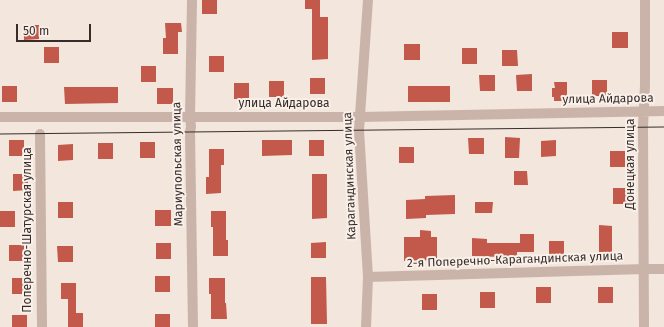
<!DOCTYPE html>
<html>
<head>
<meta charset="utf-8">
<style>
	body { margin:0 }
	#map { position:relative; width:664px; height:327px; overflow:hidden; background:#f2e6dd; font-family:"Fira Sans",sans-serif }
	canvas { display:block }
	.scale { position:absolute; left:16px; top:24px; width:75px; height:18px; box-sizing:border-box; border:2px solid #372c29; border-top:0; padding-left:5px; font-size:12px; line-height:14px; white-space:nowrap; color:#372c29; -webkit-text-stroke:3px #f9f0ea; paint-order:stroke }
</style>
</head>
<body>
<div id="map">
<canvas width="664" height="327"></canvas>
<div class="scale">50 m</div>
</div>
<script>
const ctx = document.querySelector('canvas').getContext('2d');
ctx.lineJoin = 'round';
function fillPath(path, color) { ctx.fillStyle = color; ctx.fill(path, 'evenodd'); }
const shape = rows => new Path2D(rows.map(r => 'M' + r).join(''));
function stroke(path, color, width, dash) { ctx.strokeStyle = color; ctx.lineWidth = width; ctx.lineCap = dash ? 'butt' : 'round'; ctx.setLineDash(dash || []); ctx.stroke(path); }
function drawText(font, color, halo, rows, align = 'center') {
  ctx.font = font + ' "Fira Sans",sans-serif'; ctx.lineWidth = 4; ctx.setLineDash([]); ctx.textBaseline = 'middle'; ctx.strokeStyle = halo; ctx.fillStyle = color; for (const [text, x, y, turn = 0] of rows) {
    ctx.save(); ctx.translate(x, y); ctx.rotate((+turn || 0) * Math.PI / 180); ctx.textAlign = isNaN(turn) ? turn : align; if (halo) ctx.strokeText(text, 0, 0); ctx.fillText(text, 0, 0); ctx.restore();
  }
}
fillPath(shape([
	[202,0,217,0,217,14,202,14],
	[305,0,320,0,320,17,328,17,328,59,312,60,312,9,305,9],
	[165,23,181,23,182,32,178,32,178,54,163,54,163,38,166,38],
	[24,25,39,25,39,39,24,40],
	[612,32,628,32,628,48,612,48],
	[404,44,420,44,420,60,404,60],
	[44,47,59,47,59,63,44,63],
	[462,48,477,48,477,64,462,64],
	[502,50,517,50,518,66,502,66],
	[209,56,224,56,224,72,209,72],
	[141,66,156,66,156,82,141,82],
	[532,74,532,91,517,91,516,75],
	[479,75,495,75,495,91,480,91],
	[310,78,325,78,325,94,310,94],
	[592,80,607,80,607,96,592,96],
	[269,81,284,81,284,97,269,97],
	[554,82,567,82,567,101,554,101,554,97,552,97,552,88,555,88],
	[234,83,249,83,249,99,234,99],
	[2,86,17,86,17,102,2,102],
	[408,86,450,86,450,102,408,102],
	[64,87,118,87,118,103,65,104],
	[157,88,173,88,173,104,157,104],
	[505,137,520,138,519,158,505,158],
	[468,138,484,138,484,154,469,154],
	[9,140,24,140,24,156,9,156],
	[262,140,292,140,292,155,262,156],
	[309,140,324,140,324,156,309,156],
	[556,140,556,156,541,157,541,141],
	[140,142,155,142,155,158,140,158],
	[98,143,113,143,113,159,98,159],
	[73,144,73,160,58,161,58,145],
	[399,147,414,147,414,163,399,163],
	[209,149,224,149,224,165,221,165,221,193,206,194,206,177,209,177],
	[610,151,625,151,625,167,610,167],
	[514,171,527,171,528,185,514,185],
	[13,174,28,174,28,190,13,191],
	[312,174,327,174,327,218,312,219],
	[613,188,629,188,629,204,613,204],
	[455,195,455,214,426,215,426,218,406,219,406,200,425,199,425,196],
	[58,202,73,202,73,218,58,218],
	[475,202,493,202,492,213,475,213],
	[155,210,171,210,171,226,155,226],
	[0,211,15,211,15,227,0,227],
	[211,211,226,211,226,240,228,240,228,256,213,256,213,227,211,227],
	[599,225,612,226,612,259,603,259,603,252,599,252],
	[420,230,431,231,431,237,437,237,437,260,404,261,404,237,420,237],
	[520,234,534,234,534,252,517,252,517,259,501,259,501,257,472,256,472,238,487,239,487,243,520,243],
	[549,241,564,241,564,257,549,257],
	[326,242,326,258,311,258,311,243],
	[156,243,171,243,171,259,156,259],
	[9,245,24,245,24,261,9,261],
	[57,246,73,246,73,262,58,262],
	[155,276,170,276,170,292,155,292],
	[311,277,326,277,327,324,311,324],
	[12,278,27,278,27,294,12,294],
	[209,278,225,278,225,303,226,303,227,319,211,319,211,294,209,294],
	[61,283,76,283,76,313,83,313,83,327,68,327,68,299,61,299],
	[536,287,551,287,551,303,536,303],
	[598,287,613,287,613,303,598,303],
	[480,292,495,292,495,308,480,308],
	[422,294,437,294,437,310,422,310],
	[155,314,170,314,170,327,155,327],
	[12,315,27,315,27,327,12,327]
]), '#c3594a');
stroke(shape([
	[192,0,190,117,191,127,190,132,193,327],
	[0,117,360,117,664,111],
	[40,134,42,327],
	[368,277,644,269,664,269],
	[366,327,368,277,359,130,368,0],
	[644,327,643,127,645,85,645,0]
]), '#cab4a9', 10);
stroke(shape([
	[0,134,664,127]
]), '#372c29', 1);
drawText('12px', '#372c29', '#f9f0ea', [
	["улица Айдарова",608,99,-1],
	["улица Айдарова",284,104],
	["Мариупольская улица",178,164,-91],
	["Донецкая улица",631,164,-90],
	["Карагандинская улица",350,176,-92],
	["Поперечно-Шатурская улица",28,230,-90],
	["2-я Поперечно-Карагандинская улица",515,260,-2]
]);
</script>
</body>
</html>
